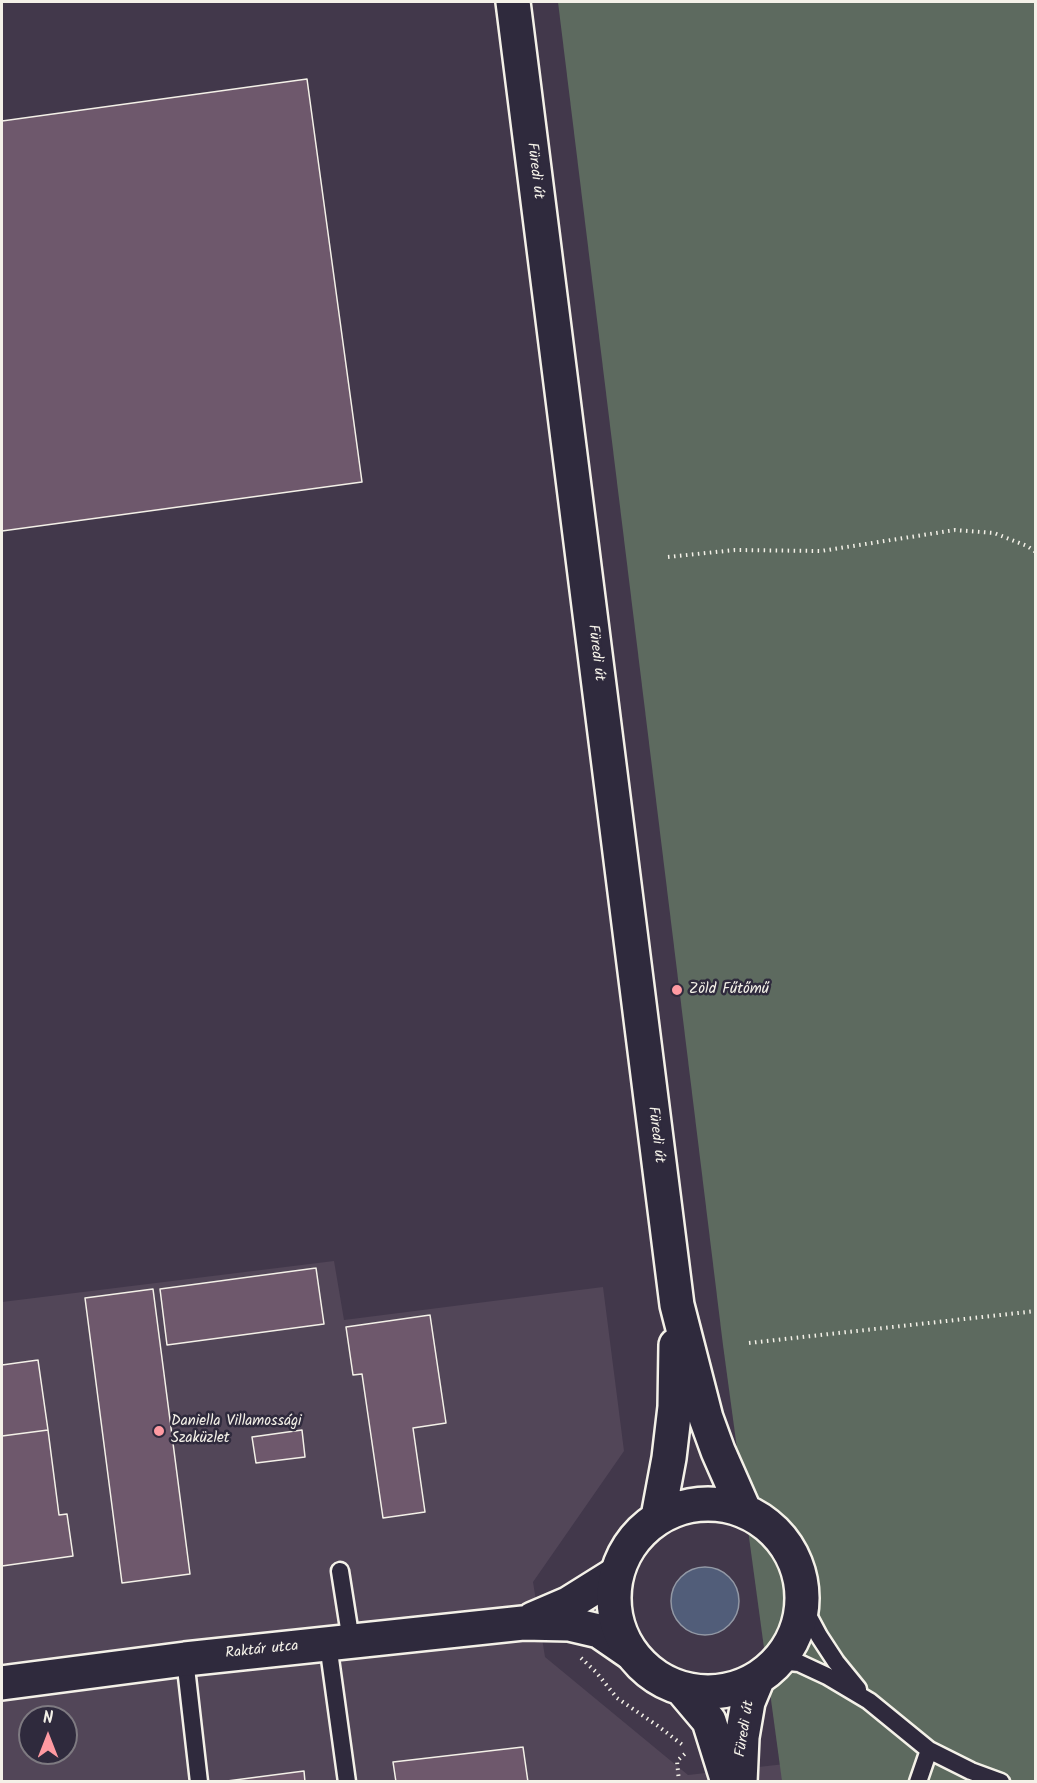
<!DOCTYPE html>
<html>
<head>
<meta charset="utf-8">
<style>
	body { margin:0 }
	#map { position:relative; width:1037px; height:1783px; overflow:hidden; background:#42384b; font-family:Kalam,sans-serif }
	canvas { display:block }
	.frame { position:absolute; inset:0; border:3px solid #f4f1e8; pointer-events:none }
	.north { position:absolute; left:18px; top:1705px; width:60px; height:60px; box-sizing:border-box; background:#2f2a3d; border:2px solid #7e7a81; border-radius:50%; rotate:0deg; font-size:16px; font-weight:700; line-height:24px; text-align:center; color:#f4f1e8 }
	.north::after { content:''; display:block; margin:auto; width:21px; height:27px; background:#ff9aa2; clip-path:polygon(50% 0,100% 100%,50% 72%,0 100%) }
</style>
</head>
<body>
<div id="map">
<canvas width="1037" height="1783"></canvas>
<div class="frame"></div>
<div class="north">N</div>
</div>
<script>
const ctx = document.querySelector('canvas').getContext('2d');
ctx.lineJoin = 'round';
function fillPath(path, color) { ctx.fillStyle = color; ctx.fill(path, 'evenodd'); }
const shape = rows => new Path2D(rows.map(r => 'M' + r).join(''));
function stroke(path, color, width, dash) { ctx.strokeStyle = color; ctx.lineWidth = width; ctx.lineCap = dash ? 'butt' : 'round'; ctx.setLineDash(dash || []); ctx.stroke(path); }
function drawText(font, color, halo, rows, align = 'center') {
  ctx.font = font + ' Kalam,sans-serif'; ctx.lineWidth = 5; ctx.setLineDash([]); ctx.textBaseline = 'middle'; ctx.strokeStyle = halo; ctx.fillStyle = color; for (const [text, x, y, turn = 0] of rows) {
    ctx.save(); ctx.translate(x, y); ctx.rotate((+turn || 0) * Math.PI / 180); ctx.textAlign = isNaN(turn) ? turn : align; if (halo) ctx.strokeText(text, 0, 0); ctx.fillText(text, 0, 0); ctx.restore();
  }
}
fillPath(shape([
	[334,1261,344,1320,603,1287,624,1451,533,1582,545,1657,688,1775,785,1764,928,1781,2,1781,2,1302],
	[30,1717,66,1717,66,1753,30,1753]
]), '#524658');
fillPath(shape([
	[558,2,1035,2,1035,1781,782,1781,723,1345]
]), '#5d6a5f');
const water = shape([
	'671 1601a34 34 0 1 1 68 0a34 34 0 1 1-68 0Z'
]);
fillPath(water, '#515d79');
stroke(water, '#9298a5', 1.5);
const building = shape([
	[307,79,362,482,2,531,2,121,307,79],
	[316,1268,324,1324,167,1345,160,1289,316,1268],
	[153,1289,190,1574,122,1583,85,1298,153,1289],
	[430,1315,446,1423,413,1428,425,1512,383,1518,362,1374,353,1375,346,1327,430,1315],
	[38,1360,48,1430,2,1436,2,1365,38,1360],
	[48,1430,59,1515,67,1514,73,1556,2,1566,2,1436,48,1430],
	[302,1430,305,1457,256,1463,252,1437,302,1430],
	[523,1747,528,1782,396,1782,393,1762,523,1747],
	[304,1771,305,1782,227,1782,227,1781,304,1771]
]);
fillPath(building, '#6e586c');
stroke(building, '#f4f1e8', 1.5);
const service = shape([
	[340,1571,351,1641],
	[802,1604,819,1636,836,1662,858,1689],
	[328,1644,347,1782],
	[185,1659,199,1782],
	[779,1661,799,1663,827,1676,869,1701,929,1750,971,1771,1001,1782],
	[918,1782,929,1750]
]);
const tertiary = shape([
	[533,1619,568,1604,616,1574],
	[2,1683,185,1659,523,1623,569,1624,599,1631,631,1653]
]);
const primary = shape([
	[513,2,677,1305,706,1418,718,1451,744,1510],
	'614 1598a94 94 0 1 1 188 0a94 94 0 1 1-188 0Z',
	[658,1517,669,1458,675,1407,676,1345],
	[682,1689,709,1721,728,1782],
	[740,1782,742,1737,748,1702,758,1678]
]);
stroke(service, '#f4f1e8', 21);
stroke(tertiary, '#f4f1e8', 38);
stroke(primary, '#f4f1e8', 38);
stroke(shape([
	[668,557,735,550,821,551,955,530,994,533,1027,546,1036,552],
	[749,1343,1036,1311],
	[581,1658,596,1672,617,1698,658,1726,684,1746],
	[679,1782,677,1761,688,1751]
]), '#f4f1e8', 4, [1.5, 4.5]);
stroke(service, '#2f2a3d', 16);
stroke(tertiary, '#2f2a3d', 33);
stroke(primary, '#2f2a3d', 33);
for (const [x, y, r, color] of [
	[677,990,6,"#ff9aa2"],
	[159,1431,6,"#ff9aa2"]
]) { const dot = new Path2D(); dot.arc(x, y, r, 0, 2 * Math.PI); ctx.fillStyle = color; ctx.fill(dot); stroke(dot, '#2f2a3d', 2); }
drawText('15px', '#f4f1e8', '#2f2a3d', [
	["Füredi út",534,171,83],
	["Füredi út",595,653,83],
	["Füredi út",655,1135,83],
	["Raktár utca",262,1651,-6],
	["Füredi út",746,1729,-81]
]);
drawText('15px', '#f4f1e8', '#2f2a3d', [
	["Zöld Fűtőmű",689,990],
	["Daniella Villamossági",171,1422],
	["Szaküzlet",171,1439]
], 'left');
</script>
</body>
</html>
